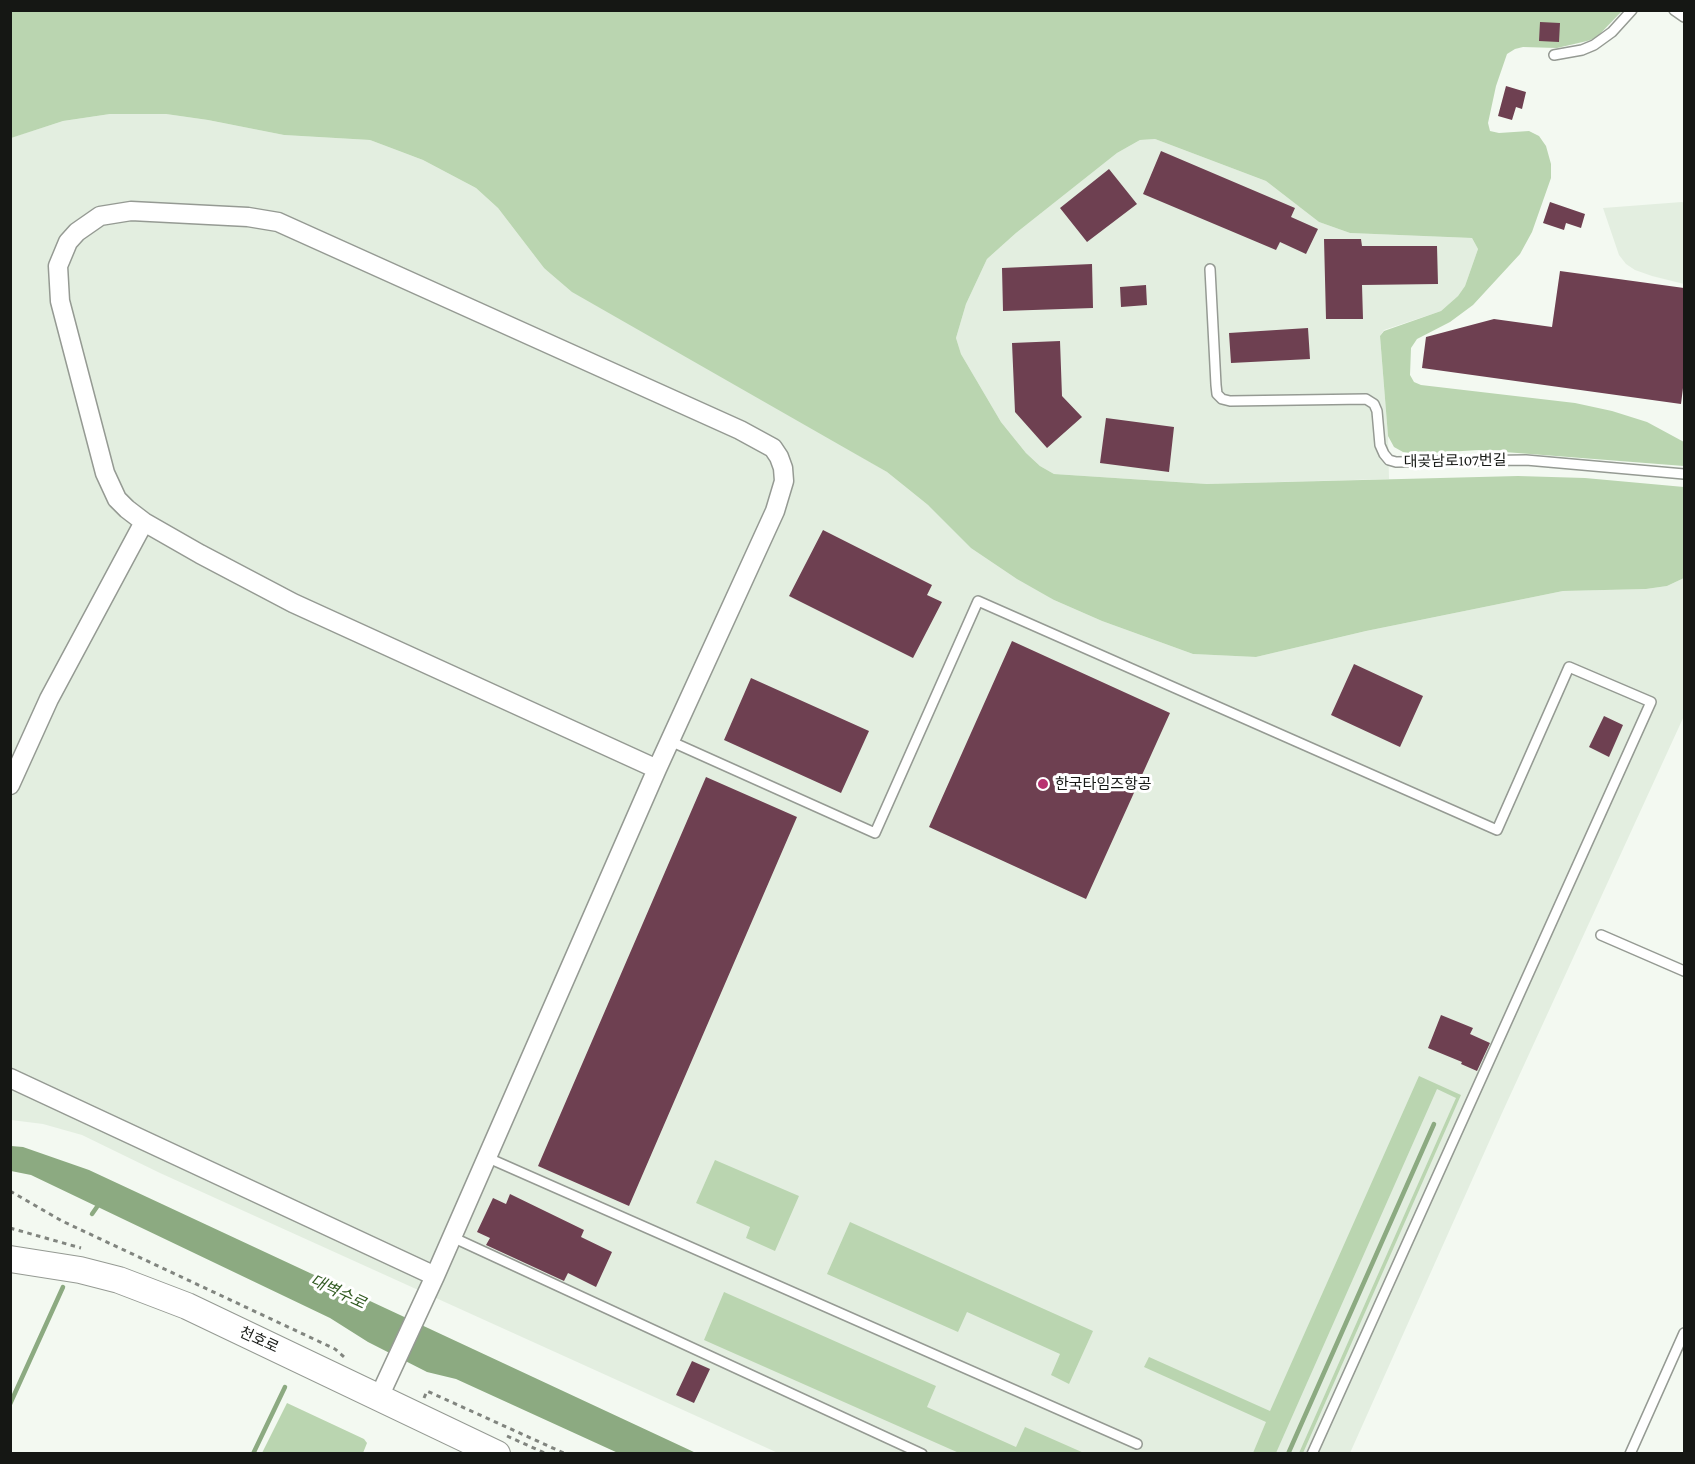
<!DOCTYPE html>
<html>
<head>
<meta charset="utf-8">
<style>
	body { margin:0 }
	#map { position:relative; width:1695px; height:1464px; overflow:hidden; background:#f3f9f1; font-family:"Crimson Pro",serif }
	canvas { display:block }
	.frame { position:absolute; inset:0; border:12px solid #151714; pointer-events:none }
</style>
</head>
<body>
<div id="map">
<canvas width="1695" height="1464"></canvas>
<div class="frame"></div>
</div>
<script>
const ctx = document.querySelector('canvas').getContext('2d');
ctx.lineJoin = 'round';
function fillPath(path, color) { ctx.fillStyle = color; ctx.fill(path, 'evenodd'); }
const shape = rows => new Path2D(rows.map(r => 'M' + r).join(''));
function stroke(path, color, width, dash) { ctx.strokeStyle = color; ctx.lineWidth = width; ctx.lineCap = dash ? 'butt' : 'round'; ctx.setLineDash(dash || []); ctx.stroke(path); }
function drawText(font, color, halo, rows, align = 'center') {
  ctx.font = font + ' "Crimson Pro","Noto Sans KR",serif'; ctx.lineWidth = 6; ctx.setLineDash([]); ctx.textBaseline = 'middle'; ctx.strokeStyle = halo; ctx.fillStyle = color; for (const [text, x, y, turn = 0] of rows) {
    ctx.save(); ctx.translate(x, y); ctx.rotate((+turn || 0) * Math.PI / 180); ctx.textAlign = isNaN(turn) ? turn : align; if (halo) ctx.strokeText(text, 0, 0); ctx.fillText(text, 0, 0); ctx.restore();
  }
}
fillPath(shape([
	[110,114,166,114,208,120,284,135,370,140,423,160,476,188,498,208,544,268,887,472,928,505,1054,600,1102,621,1193,654,1256,657,1366,631,1563,591,1646,589,1667,586,1684,578,1684,716,1502,1113,1350,1453,778,1453,160,1173,82,1135,43,1124,11,1120,10,138,63,121],
	[1155,139,1266,181,1319,222,1350,233,1472,238,1478,249,1465,286,1458,296,1441,311,1384,330,1380,336,1388,436,1389,479,1207,484,1054,474,1040,466,1026,453,1001,422,961,354,956,338,966,304,987,259,1016,233,1117,153,1140,140],
	[1682,202,1684,203,1684,284,1652,276,1635,270,1626,264,1619,255,1603,208]
]), '#e3eee0');
fillPath(shape([
	[10,11,1622,11,1596,38,1587,41,1557,48,1523,47,1515,49,1507,54,1496,86,1488,123,1490,131,1499,133,1529,131,1539,136,1546,146,1551,164,1551,178,1532,232,1520,254,1473,305,1450,322,1417,339,1411,348,1410,375,1414,382,1421,385,1575,403,1612,411,1647,422,1684,442,1684,466,1479,450,1413,454,1403,452,1394,447,1388,436,1380,336,1384,331,1441,311,1458,296,1465,286,1478,249,1472,238,1350,233,1319,222,1266,181,1155,139,1140,140,1117,153,1016,233,987,259,966,304,956,338,961,354,1001,422,1026,453,1040,466,1054,474,1207,484,1518,476,1585,478,1684,487,1684,578,1667,586,1646,589,1563,591,1366,631,1256,657,1193,654,1102,621,1054,600,1017,579,971,548,928,505,887,472,572,292,544,268,498,208,476,188,423,160,370,140,284,135,208,120,166,114,110,114,63,121,11,138],
	[1419,1076,1461,1095,1303,1453,1299,1453,1456,1098,1437,1089,1276,1453,1253,1453,1266,1422,1144,1367,1149,1357,1270,1411],
	[715,1160,799,1196,775,1251,746,1238,750,1227,696,1203],
	[850,1222,1093,1331,1069,1384,1051,1375,1060,1354,967,1312,958,1332,827,1274],
	[724,1292,936,1386,927,1407,1016,1447,1025,1427,1084,1453,959,1453,704,1340],
	[287,1403,364,1439,367,1443,363,1453,262,1453]
]), '#bad5b0');
fillPath(shape([
	[11,1146,23,1147,89,1170,696,1453,618,1453,456,1379,427,1372,368,1342,330,1318,31,1175,11,1171]
]), '#8caa81');
stroke(shape([
	[92,1214,99,1204],
	[10,1404,63,1287],
	[253,1454,285,1387],
	[1288,1454,1434,1124]
]), '#8caa81', 4.5);
fillPath(shape([
	[1540,22,1560,23,1559,42,1539,41],
	[1506,86,1526,92,1522,109,1516,107,1512,120,1498,116],
	[1161,151,1295,208,1291,217,1318,229,1306,254,1280,242,1276,250,1143,194],
	[1109,169,1137,204,1087,242,1060,208],
	[1550,202,1585,214,1581,228,1566,223,1564,230,1543,223],
	[1324,239,1361,239,1362,246,1437,246,1438,284,1362,285,1363,319,1326,319],
	[1092,264,1093,308,1003,311,1002,268],
	[1560,271,1684,288,1684,380,1681,404,1422,368,1426,337,1494,319,1552,327],
	[1146,285,1147,305,1121,307,1120,287],
	[1308,328,1310,359,1231,363,1229,333],
	[1060,341,1062,396,1082,417,1047,448,1015,412,1012,343],
	[1106,418,1174,427,1169,472,1100,463],
	[823,530,932,585,927,595,942,602,913,658,789,596],
	[1012,641,1170,713,1086,899,929,827],
	[1354,664,1423,696,1400,747,1331,715],
	[751,678,869,731,841,793,724,740],
	[1604,716,1623,725,1609,757,1589,747],
	[706,777,797,817,629,1206,538,1166],
	[1441,1015,1473,1028,1470,1034,1490,1043,1477,1071,1461,1064,1462,1062,1428,1048],
	[510,1194,584,1230,581,1237,612,1252,596,1287,568,1273,564,1281,486,1245,490,1238,477,1232,493,1198,506,1204],
	[692,1361,710,1369,694,1403,676,1395]
]), '#6e4051');
const lane = shape([
	[1674,10,1684,17],
	[1554,55,1582,50,1594,45,1612,32,1632,10],
	[1210,269,1216,385,1217,394,1222,399,1230,401,1366,399,1374,404,1377,411,1380,445,1384,454,1389,460,1396,462,1526,460,1684,474],
	[670,741,875,833,978,601,1497,830,1569,667,1651,702,1312,1454],
	[1601,935,1684,971],
	[486,1157,1137,1444],
	[452,1237,922,1454],
	[1630,1454,1684,1333]
]);
const street = shape([
	[10,785,49,699,144,522],
	[10,1078,435,1276],
	[379,1397,435,1276,657,769,775,511,784,481,783,468,779,457,773,448,740,430,278,222,248,217,131,211,100,216,77,232,68,242,58,266,60,301,105,473,117,499,127,509,144,522,200,554,293,603,657,769]
]);
const secondary = shape([
	[10,1259,80,1270,119,1280,187,1306,497,1454]
]);
stroke(lane, '#959a93', 12);
stroke(street, '#959a93', 21);
stroke(secondary, '#959a93', 28);
stroke(shape([
	[10,1191,62,1221,318,1341,335,1349,344,1357],
	[10,1228,81,1248],
	[424,1398,427,1391,566,1454],
	[507,1436,547,1454]
]), '#81857f', 3, [4.5, 4.5]);
stroke(lane, '#fff', 9);
stroke(street, '#fff', 18);
stroke(secondary, '#fff', 26);
for (const [x, y, r, color] of [
	[1043,784,6,"#b83070"]
]) { const dot = new Path2D(); dot.arc(x, y, r, 0, 2 * Math.PI); ctx.fillStyle = color; ctx.fill(dot); stroke(dot, '#fff', 2); }
drawText('15px', '#151714', '#fff', [
	["대곶남로107번길",1455,461,-1],
	["천호로",259,1340,25]
]);
drawText('15px', '#151714', '#fff', [
	["한국타임즈항공",1055,784]
], 'left');
drawText('italic 16px', '#325b22', '#fff', [
	["대벽수로",338,1292,25]
]);
</script>
</body>
</html>
